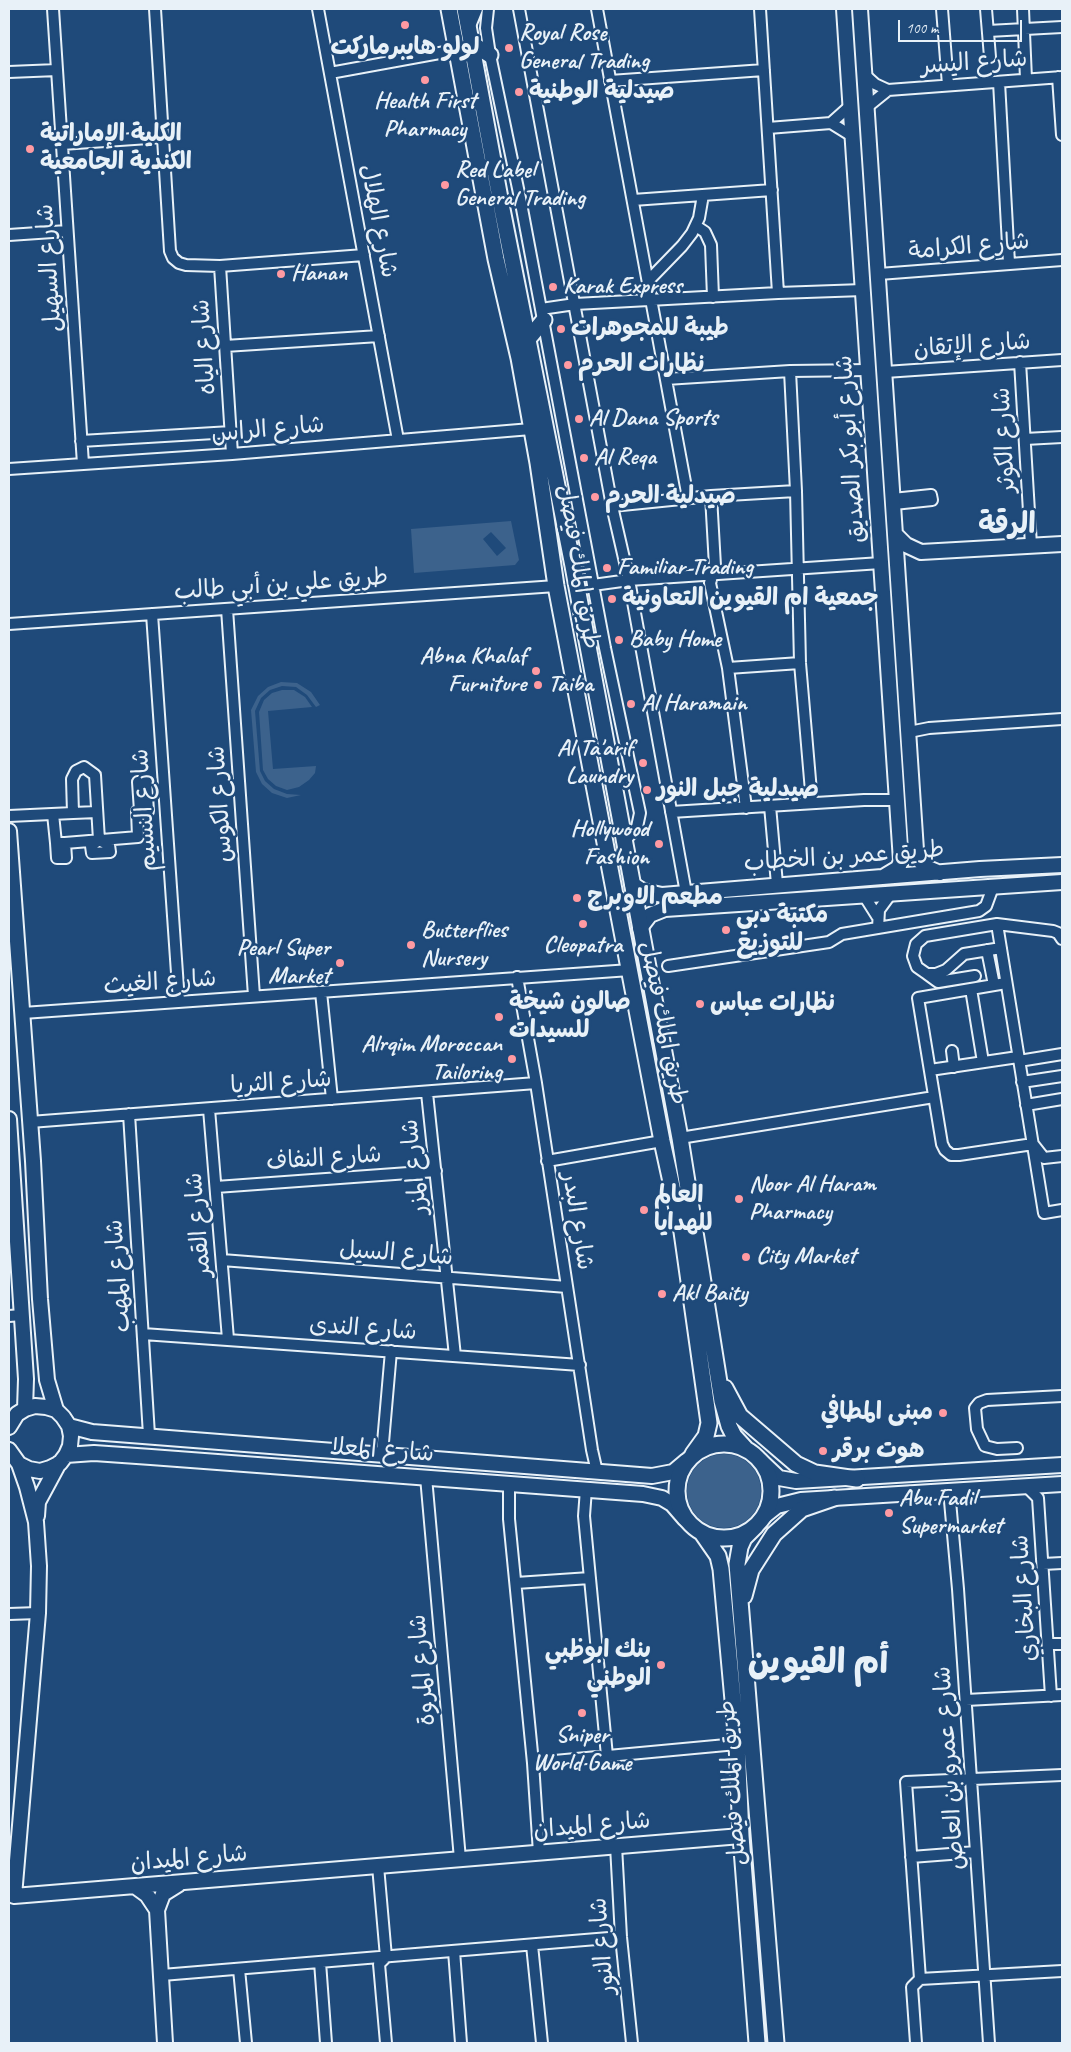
<!DOCTYPE html>
<html>
<head>
<meta charset="utf-8">
<style>
	body { margin:0 }
	#map { position:relative; width:1071px; height:2052px; overflow:hidden; background:#1f4a7a; font-family:Caveat,sans-serif }
	canvas { display:block }
	.frame { position:absolute; inset:0; border:10px solid #e8f1f8; pointer-events:none }
	.scale { position:absolute; left:898px; top:20px; width:124px; height:22px; box-sizing:border-box; border:2px solid #e8f1f8; border-top:0; padding-left:6px; font-size:15px; line-height:18px; white-space:nowrap; color:#e8f1f8; -webkit-text-stroke:4px #1f4a7a; paint-order:stroke }
</style>
</head>
<body>
<div id="map">
<canvas width="1071" height="2052"></canvas>
<div class="frame"></div>
<div class="scale">100 m</div>
</div>
<script>
const ctx = document.querySelector('canvas').getContext('2d');
ctx.lineJoin = 'round';
function fillPath(path, color) { ctx.fillStyle = color; ctx.fill(path, 'evenodd'); }
const shape = rows => new Path2D(rows.map(r => 'M' + r).join(''));
function stroke(path, color, width, dash) { ctx.strokeStyle = color; ctx.lineWidth = width; ctx.lineCap = dash ? 'butt' : 'round'; ctx.setLineDash(dash || []); ctx.stroke(path); }
function drawText(font, color, halo, rows, align = 'center') {
  ctx.font = font + ' Caveat,"Playpen Sans Arabic",sans-serif'; ctx.lineWidth = 5; ctx.setLineDash([]); ctx.textBaseline = 'middle'; ctx.strokeStyle = halo; ctx.fillStyle = color; for (const [text, x, y, turn = 0] of rows) {
    ctx.save(); ctx.translate(x, y); ctx.rotate((+turn || 0) * Math.PI / 180); ctx.textAlign = isNaN(turn) ? turn : align; if (halo) ctx.strokeText(text, 0, 0); ctx.fillText(text, 0, 0); ctx.restore();
  }
}
fillPath(shape([
	[511,521,519,560,515,565,414,573,411,529],
	[491,532,506,548,497,556,483,539],
	[281,682,297,683,311,692,320,705,316,707,307,695,296,687,282,686,270,690,261,698,255,711,260,771,265,781,274,789,287,794,301,795,287,798,272,793,262,784,256,772,251,710,258,696,268,687],
	[282,690,294,690,305,697,312,707,268,711,273,769,316,766,315,773,309,780,299,787,287,790,276,786,268,779,263,770,259,712,264,700,272,693],
	'687 1491a37 37 0 1 1 74 0a37 37 0 1 1-74 0Z'
]), '#3c628c');
const street = shape([
	[53,9,83,464],
	[155,9,170,251,173,258,179,263,186,265,220,266,364,255],
	[318,9,398,440],
	[488,9,486,28,490,55,520,198,605,648,640,813,637,827,624,842],
	[519,9,612,506,629,580,686,893],
	[597,9,688,498],
	[760,9,778,293],
	[942,9,948,85],
	[986,9,990,57],
	[1023,9,1026,79],
	[470,26,477,9],
	[988,31,1062,27],
	[9,72,57,70],
	[330,73,456,50],
	[865,75,875,84,888,90,1062,77],
	[1058,77,1062,135],
	[610,81,764,70],
	[999,82,1009,263],
	[867,107,888,90],
	[831,123,850,106],
	[768,128,831,123,852,136],
	[62,144,163,137],
	[633,200,772,190],
	[696,226,705,232,711,245,713,297],
	[9,235,67,231],
	[220,266,232,454],
	[879,274,1062,260],
	[648,281,682,246,692,233,699,218,703,195],
	[541,309,575,304,778,293,863,290],
	[225,346,379,336],
	[1020,362,1031,545],
	[790,371,796,491,800,663,812,803],
	[885,372,1062,360],
	[666,379,790,371,868,370],
	[1025,439,1062,437],
	[81,441,231,432],
	[9,469,232,454,531,429],
	[711,496,715,566,710,583,728,668,746,808],
	[893,499,931,495,932,500,894,504],
	[612,506,711,496,796,491],
	[593,585,629,580,881,563],
	[227,609,254,996],
	[152,614,179,1002],
	[9,624,556,586],
	[728,668,800,663],
	[909,732,929,728,1062,719],
	[770,806,777,884],
	[671,812,864,800,897,800],
	[73,813,97,812],
	[53,814,56,843],
	[9,816,73,813,72,779,76,771,84,767,95,775,99,840],
	[99,840,109,845,110,852,92,853,91,846,99,840],
	[65,843,66,858,57,858,56,843,65,843,138,837,137,811,148,811,146,781,138,782,140,811],
	[865,897,877,916],
	[997,924,1044,1213,1062,1210],
	[878,928,879,910,890,895],
	[1001,948,964,954,946,970,936,974,927,974,917,967,913,956,916,944,925,936,997,924,1053,931,1058,933,1062,939],
	[987,950,994,985],
	[668,966,829,942,842,934,979,911,986,906,993,887],
	[927,974,938,982,975,976],
	[517,977,536,1083,592,1450,597,1472],
	[1006,983,918,998,942,1144,945,1150,951,1155,959,1155,1033,1144,1044,1158,1062,1156],
	[971,989,983,1062],
	[321,992,332,1099],
	[23,1013,630,970],
	[952,1051,954,1067],
	[1019,1061,1062,1054],
	[930,1070,1018,1057],
	[1022,1082,1062,1076],
	[427,1093,455,1356],
	[1026,1105,1062,1099],
	[209,1109,228,1339],
	[129,1114,149,1435],
	[30,1122,536,1083],
	[680,1138,934,1097],
	[547,1161,662,1141],
	[216,1187,436,1171],
	[222,1260,567,1287],
	[9,1316,22,1315],
	[143,1334,580,1365],
	[1017,1448,997,1449,985,1446,977,1429,975,1408,979,1403,987,1400,1062,1396],
	[382,1454,391,1351],
	[426,1477,460,1859],
	[509,1483,509,1519,533,1763,539,1853],
	[1026,1486,1038,1498,1051,1696],
	[586,1489,584,1516,607,1756],
	[949,1490,958,1589,989,2043],
	[1043,1564,1062,1563],
	[516,1583,590,1578],
	[9,1614,38,1613],
	[1048,1644,1062,1644],
	[966,1700,1062,1695],
	[533,1763,737,1744],
	[616,1846,621,1937,632,2043],
	[911,1857,976,1852],
	[378,1866,386,1957,379,1964,386,2043],
	[532,1945,542,2043],
	[454,1951,461,2043],
	[320,1962,326,2043],
	[239,1969,246,2043],
	[162,1975,621,1937],
	[920,1979,906,1782,1062,1775],
	[920,1979,1062,1971],
	[916,2043,912,1987,920,1979]
]);
const secondary = shape([
	[844,9,901,861,898,868,883,877],
	[860,9,916,850,921,862,928,868,940,873],
	[896,535,906,545,921,552,1062,544],
	[9,831,33,1161,40,1299,47,1380,56,1410],
	[632,884,643,891,662,895,980,869,1062,865],
	[640,928,650,915,665,909,1062,882],
	[9,1119,26,1379,25,1409],
	[69,1426,92,1432,652,1476,673,1472,686,1461],
	[9,1427,17,1414,25,1409,35,1406,46,1407,56,1410,63,1417,69,1426,71,1436,70,1446,66,1455,60,1463,50,1468,40,1471,29,1469,19,1464,9,1450],
	[66,1455,94,1453,151,1457,643,1494,662,1498,672,1504,685,1519],
	[760,1460,779,1478,796,1481,1062,1465],
	[19,1464,27,1487,36,1522,39,1566,38,1613,14,1896,741,1836],
	[37,1516,38,1502,59,1463],
	[763,1517,777,1506,801,1500,1062,1484],
	[136,1887,147,1895,157,1910],
	[165,2043,157,1910,163,1894,179,1884]
]);
const primary = shape([
	[449,9,496,259,519,358,538,463,556,586,662,1141,682,1232,709,1423,706,1436,693,1454],
	[465,9,502,209,573,566,680,1138,722,1401,729,1426,734,1436,745,1448],
	[471,43,490,55],
	[529,338,544,320],
	[725,1388,740,1416,796,1464,815,1473,857,1479],
	'677 1491a47 47 0 1 1 94 0a47 47 0 1 1-94 0Z',
	[756,1526,744,1538,740,1547,737,1564,776,2043],
	[702,1533,718,1556,721,1569,737,1744,741,1836,757,2043],
	[744,1596,751,1570,774,1534,802,1509,834,1498]
]);
stroke(street, '#e8f1f8', 14);
stroke(secondary, '#e8f1f8', 18);
stroke(primary, '#e8f1f8', 19);
stroke(street, '#1f4a7a', 10);
stroke(secondary, '#1f4a7a', 14);
stroke(primary, '#1f4a7a', 15);
for (const [x, y, r, color] of [
	[405,25,5,"#ff9aa2"],
	[509,48,5,"#ff9aa2"],
	[425,80,5,"#ff9aa2"],
	[519,92,5,"#ff9aa2"],
	[30,149,5,"#ff9aa2"],
	[445,185,5,"#ff9aa2"],
	[281,274,5,"#ff9aa2"],
	[553,287,5,"#ff9aa2"],
	[561,329,5,"#ff9aa2"],
	[568,365,5,"#ff9aa2"],
	[579,419,5,"#ff9aa2"],
	[584,458,5,"#ff9aa2"],
	[595,497,5,"#ff9aa2"],
	[607,568,5,"#ff9aa2"],
	[612,599,5,"#ff9aa2"],
	[619,640,5,"#ff9aa2"],
	[536,671,5,"#ff9aa2"],
	[538,685,5,"#ff9aa2"],
	[631,704,5,"#ff9aa2"],
	[643,763,5,"#ff9aa2"],
	[647,790,5,"#ff9aa2"],
	[659,844,5,"#ff9aa2"],
	[577,898,5,"#ff9aa2"],
	[583,924,5,"#ff9aa2"],
	[726,930,5,"#ff9aa2"],
	[411,945,5,"#ff9aa2"],
	[340,963,5,"#ff9aa2"],
	[700,1004,5,"#ff9aa2"],
	[499,1017,5,"#ff9aa2"],
	[512,1059,5,"#ff9aa2"],
	[739,1199,5,"#ff9aa2"],
	[644,1210,5,"#ff9aa2"],
	[746,1257,5,"#ff9aa2"],
	[662,1294,5,"#ff9aa2"],
	[943,1413,5,"#ff9aa2"],
	[823,1451,5,"#ff9aa2"],
	[889,1513,5,"#ff9aa2"],
	[661,1665,5,"#ff9aa2"],
	[582,1713,5,"#ff9aa2"]
]) { const dot = new Path2D(); dot.arc(x, y, r, 0, 2 * Math.PI); ctx.fillStyle = color; ctx.fill(dot); stroke(dot, '#1f4a7a', 2); }
drawText('bold 24px', '#e8f1f8', '#1f4a7a', [
	["Royal Rose",519,34],
	["General Trading",519,62],
	["لولو هايبرماركت",405,48,"center"],
	["صيدلية الوطنية",529,92],
	["Health First",425,102,"center"],
	["Pharmacy",425,130,"center"],
	["الكلية الإماراتية",40,135],
	["الكندية الجامعية",40,163],
	["Red Label",455,171],
	["General Trading",455,199],
	["Hanan",291,274],
	["Karak Express",563,287],
	["طيبة للمجوهرات",571,329],
	["نظارات الحرم",578,365],
	["Al Dana Sports",589,419],
	["Al Reqa",594,458],
	["صيدلية الحرم",605,497],
	["Familiar Trading",617,568],
	["جمعية ام القيوين التعاونية",622,599],
	["Baby Home",629,640],
	["Abna Khalaf",526,657,"right"],
	["Furniture",526,685,"right"],
	["Taiba",548,685],
	["Al Haramain",641,704],
	["Al Ta'arif",633,749,"right"],
	["Laundry",633,777,"right"],
	["صيدلية جبل النور",657,790],
	["Hollywood",649,830,"right"],
	["Fashion",649,858,"right"],
	["مطعم الاوبرج",587,898],
	["مكتبة دبي",736,916],
	["للتوزيع",736,944],
	["Butterflies",421,931],
	["Nursery",421,959],
	["Cleopatra",583,946,"center"],
	["Pearl Super",330,949,"right"],
	["Market",330,977,"right"],
	["صالون شيخة",509,1003],
	["للسيدات",509,1031],
	["نظارات عباس",710,1004],
	["Alrqim Moroccan",502,1045,"right"],
	["Tailoring",502,1073,"right"],
	["Noor Al Haram",749,1185],
	["Pharmacy",749,1213],
	["العالم",654,1196],
	["للهدايا",654,1224],
	["City Market",756,1257],
	["Akl Baity",672,1294],
	["مبنى المطافي",933,1413,"right"],
	["هوت برقر",833,1451],
	["Abu Fadil",899,1499],
	["Supermarket",899,1527],
	["بنك ابوظبي",651,1651,"right"],
	["الوطني",651,1679,"right"],
	["Sniper",582,1736,"center"],
	["World Game",582,1764,"center"]
], 'left');
drawText('24px', '#e8f1f8', '#1f4a7a', [
	["شارع اليسر",974,63,-4],
	["شارع الهلال",378,221,79],
	["شارع الكرامة",969,247,-5],
	["شارع السهيل",50,268,-94],
	["شارع الإتقان",972,346,-4],
	["شارع الياه",205,347,-94],
	["شارع الراس",268,430,-5],
	["شارع الكوثر",1005,440,-93],
	["شارع أبو بكر الصديق",851,449,-94],
	["طريق الملك فيصل",578,567,81],
	["طريق علي بن أبي طالب",281,585,-4],
	["شارع الكوس",221,804,-94],
	["شارع النسيم",145,810,-94],
	["طريق عمر بن الخطاب",844,857,-4],
	["شارع الغيث",160,983,-4],
	["طريق الملك فيصل",663,1023,79],
	["شارع الثريا",281,1083,-4],
	["شارع النفاف",324,1159,-4],
	["شارع المزر",415,1167,-96],
	["شارع البدر",577,1221,81],
	["شارع القمر",199,1225,-95],
	["شارع السيل",396,1254,4],
	["شارع المهب",119,1276,-94],
	["شارع الندى",363,1329,4],
	["شارع المعلا",382,1451,4],
	["شارع البخاري",1025,1598,-94],
	["شارع المروة",423,1670,-95],
	["شارع عمرو بن العاص",950,1768,-94],
	["طريق الملك فيصل",733,1783,-94],
	["شارع الميدان",592,1826,-5],
	["شارع الميدان",189,1859,-5],
	["شارع النور",603,1946,-95]
]);
drawText('bold 29px', '#e8f1f8', '#1f4a7a', [
	["الرقة",1007,525]
]);
drawText('bold 34px', '#e8f1f8', '#1f4a7a', [
	["أم القيوين",818,1664]
]);
</script>
</body>
</html>
